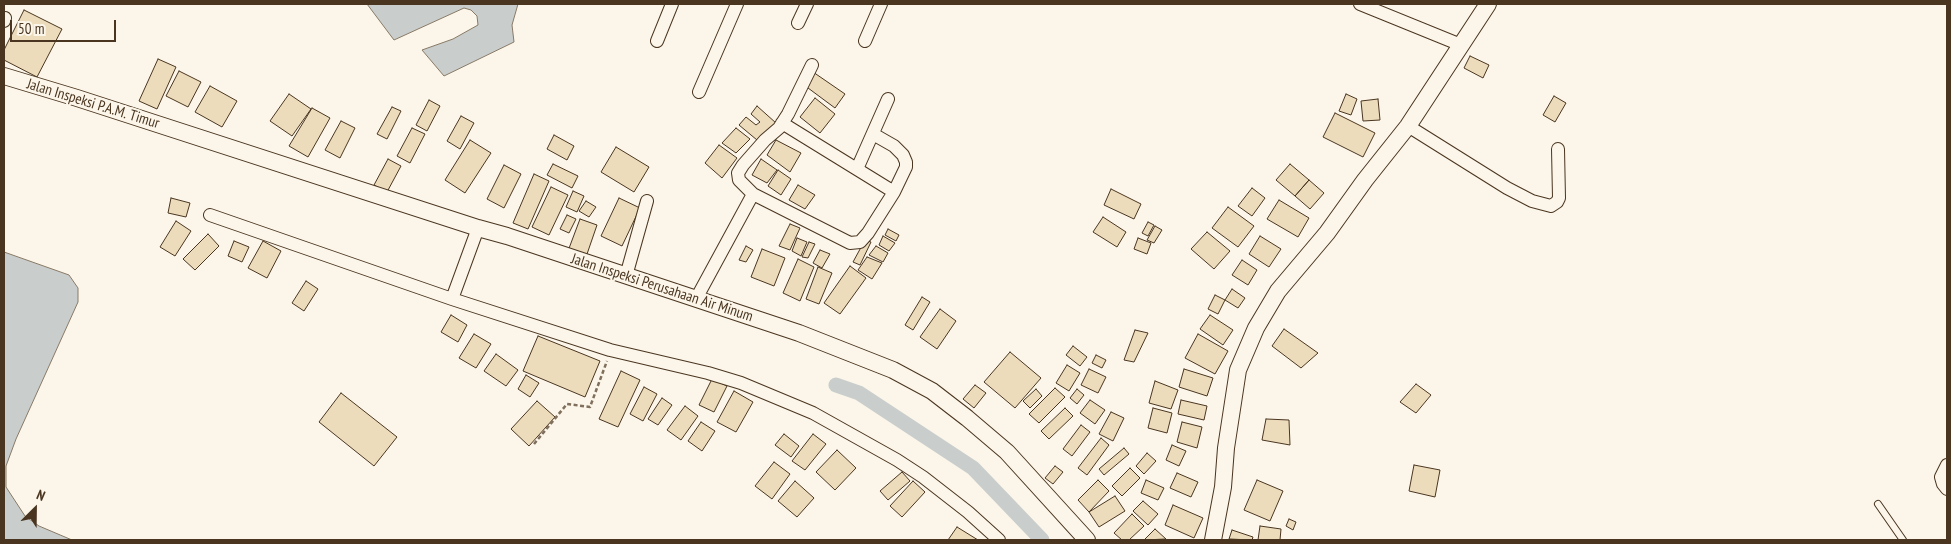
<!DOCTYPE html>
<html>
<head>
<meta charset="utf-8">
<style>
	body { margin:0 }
	#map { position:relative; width:1951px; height:544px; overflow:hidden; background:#fbf6e9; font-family:"PT Sans Narrow",sans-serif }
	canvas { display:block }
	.frame { position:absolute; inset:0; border:5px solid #4a3520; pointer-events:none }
	.north { position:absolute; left:10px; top:484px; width:50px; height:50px; -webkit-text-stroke:4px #fbf6e9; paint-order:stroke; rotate:23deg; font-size:14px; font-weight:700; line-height:20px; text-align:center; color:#4a3520 }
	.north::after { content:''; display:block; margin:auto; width:18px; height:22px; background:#4a3520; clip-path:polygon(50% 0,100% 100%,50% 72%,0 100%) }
	.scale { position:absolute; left:10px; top:20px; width:106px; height:22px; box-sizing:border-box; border:2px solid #4a3520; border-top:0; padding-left:6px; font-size:15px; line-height:18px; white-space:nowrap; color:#4a3520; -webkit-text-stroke:4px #fbf6e9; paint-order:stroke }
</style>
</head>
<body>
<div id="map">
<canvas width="1951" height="544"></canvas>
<div class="frame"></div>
<div class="north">N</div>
<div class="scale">50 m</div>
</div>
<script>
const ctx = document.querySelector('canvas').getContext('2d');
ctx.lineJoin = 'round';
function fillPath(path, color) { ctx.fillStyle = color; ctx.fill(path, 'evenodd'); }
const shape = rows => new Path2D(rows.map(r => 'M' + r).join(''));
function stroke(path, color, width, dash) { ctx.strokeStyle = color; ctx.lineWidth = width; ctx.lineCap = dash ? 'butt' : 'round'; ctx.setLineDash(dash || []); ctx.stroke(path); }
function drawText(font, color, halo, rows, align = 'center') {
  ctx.font = font + ' "PT Sans Narrow",sans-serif'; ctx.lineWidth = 4; ctx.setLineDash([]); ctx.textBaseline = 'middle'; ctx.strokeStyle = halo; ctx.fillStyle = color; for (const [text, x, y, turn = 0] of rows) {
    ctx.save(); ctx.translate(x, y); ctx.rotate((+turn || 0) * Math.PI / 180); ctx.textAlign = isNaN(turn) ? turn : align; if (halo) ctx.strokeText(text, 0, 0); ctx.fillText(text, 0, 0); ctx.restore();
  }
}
const water = shape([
	[367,4,518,4,512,25,514,42,444,76,422,50,453,39,478,25,477,16,471,10,464,8,394,40,367,4],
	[4,252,69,275,78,288,78,302,16,439,6,466,6,487,25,516,39,526,72,540,4,540,4,252]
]);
fillPath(water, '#c9cecd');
stroke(water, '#887966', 1);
stroke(shape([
	[836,385,859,393,973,468,1042,540]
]), '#c9cecd', 15);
const building = shape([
	[24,10,62,29,37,77,4,60,4,50,24,10],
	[1470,56,1489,65,1483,78,1464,68,1470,56],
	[158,59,176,67,157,109,139,101,158,59],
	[179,71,201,82,188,107,166,96,179,71],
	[813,72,845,94,835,108,804,85,813,72],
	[210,86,237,101,222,127,195,112,210,86],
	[289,94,311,109,292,136,270,121,289,94],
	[1346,94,1357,99,1351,115,1339,111,1346,94],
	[1554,96,1566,103,1555,122,1543,115,1554,96],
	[815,98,835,114,820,133,800,117,815,98],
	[1378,99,1380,120,1363,121,1361,101,1378,99],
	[429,100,440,106,427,131,416,125,429,100],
	[757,106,776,123,757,140,739,125,746,117,756,125,760,122,751,114,757,106],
	[392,107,401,111,387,139,377,134,392,107],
	[312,108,330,118,308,157,289,146,312,108],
	[1335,113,1375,133,1363,157,1323,137,1335,113],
	[461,116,474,123,460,149,447,141,461,116],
	[341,121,355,128,340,158,325,150,341,121],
	[412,128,425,134,410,163,397,156,412,128],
	[736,128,750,139,736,153,722,143,736,128],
	[554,135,574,146,567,160,547,149,554,135],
	[470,140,491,153,465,193,445,180,470,140],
	[776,140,801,153,790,172,767,155,776,140],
	[719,145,737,158,722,178,705,163,719,145],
	[616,147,649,167,634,192,601,172,616,147],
	[388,159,401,166,387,192,374,185,388,159],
	[761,159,777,170,767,183,752,175,761,159],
	[553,164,578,176,572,188,547,175,553,164],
	[1290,164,1309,180,1295,196,1276,180,1290,164],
	[504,165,521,174,504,208,487,199,504,165],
	[778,170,791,179,781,195,768,186,778,170],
	[534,174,549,181,528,229,513,223,534,174],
	[1309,180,1324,193,1310,209,1295,196,1309,180],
	[798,185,815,195,805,209,789,200,798,185],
	[551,187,568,195,549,235,532,227,551,187],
	[1252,188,1265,198,1252,216,1238,206,1252,188],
	[1111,189,1141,204,1134,219,1104,205,1111,189],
	[573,191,584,196,577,212,566,207,573,191],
	[171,198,190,203,186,217,168,213,171,198],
	[619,198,640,208,622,246,601,236,619,198],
	[1279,200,1309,218,1298,237,1267,219,1279,200],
	[586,201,596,207,589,217,579,211,586,201],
	[1228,207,1254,226,1238,247,1212,228,1228,207],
	[567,215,576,219,569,233,560,229,567,215],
	[1103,217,1126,232,1117,247,1093,232,1103,217],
	[580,219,597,225,586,257,568,251,580,219],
	[176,221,191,231,175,256,160,247,176,221],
	[1148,222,1154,225,1148,236,1142,233,1148,222],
	[790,224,800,228,790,250,779,246,790,224],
	[1155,226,1162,230,1154,243,1147,240,1155,226],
	[888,229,899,235,896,241,885,235,888,229],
	[1207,232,1230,251,1214,269,1191,249,1207,232],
	[208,234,219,246,195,270,183,259,208,234],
	[883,236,895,243,889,251,879,245,883,236],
	[1260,236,1281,249,1269,267,1249,254,1260,236],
	[797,238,807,242,801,256,792,251,797,238],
	[1138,238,1151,243,1147,254,1134,249,1138,238],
	[865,240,871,242,860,265,853,262,865,240],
	[234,241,249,247,242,262,228,256,234,241],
	[263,241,281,251,267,278,248,268,263,241],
	[809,242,815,244,808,258,802,257,809,242],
	[746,246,753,250,746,262,739,260,746,246],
	[876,246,888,253,883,262,869,255,876,246],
	[762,249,785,258,774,286,751,277,762,249],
	[820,250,830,254,822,268,813,263,820,250],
	[867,257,882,263,872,279,858,270,867,257],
	[798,259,814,267,800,301,783,293,798,259],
	[1242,260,1257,270,1248,285,1232,275,1242,260],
	[850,266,866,278,840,314,824,303,850,266],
	[818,267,832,273,819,304,806,299,818,267],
	[306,281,318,289,304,311,292,303,306,281],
	[1232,289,1245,298,1238,308,1225,300,1232,289],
	[1215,295,1225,300,1218,314,1208,309,1215,295],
	[922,297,930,302,913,330,905,325,922,297],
	[940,309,956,321,937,349,920,337,940,309],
	[451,315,467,325,458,342,441,332,451,315],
	[1210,315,1233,330,1223,345,1200,329,1210,315],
	[1284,329,1318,353,1301,368,1272,346,1284,329],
	[1135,330,1148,333,1134,362,1124,360,1135,330],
	[474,334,491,344,476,368,459,358,474,334],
	[1198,334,1228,351,1215,374,1185,358,1198,334],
	[538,336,600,361,585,397,523,371,538,336],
	[1073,346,1087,357,1080,366,1066,355,1073,346],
	[1010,352,1041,378,1015,408,984,382,1010,352],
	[496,354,518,370,506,386,484,371,496,354],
	[1096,355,1106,360,1102,368,1092,363,1096,355],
	[1067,365,1080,373,1069,391,1056,383,1067,365],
	[1089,369,1106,377,1098,393,1081,385,1089,369],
	[1184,369,1213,378,1207,396,1179,387,1184,369],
	[621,371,640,380,618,427,599,419,621,371],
	[526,375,539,383,530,397,518,389,526,375],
	[712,379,727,386,714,412,699,405,712,379],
	[1155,381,1178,390,1171,409,1149,403,1155,381],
	[1416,384,1431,395,1416,413,1400,402,1416,384],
	[975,385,986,393,974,408,963,399,975,385],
	[644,387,657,394,643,421,630,414,644,387],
	[1055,388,1065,397,1039,423,1029,414,1055,388],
	[1036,389,1042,396,1030,408,1023,401,1036,389],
	[1077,389,1084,395,1077,404,1070,398,1077,389],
	[734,391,753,402,736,432,717,422,734,391],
	[341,393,397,437,374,466,319,422,341,393],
	[662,398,672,405,658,425,648,419,662,398],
	[1090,400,1105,410,1095,424,1080,413,1090,400],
	[1181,400,1207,406,1204,420,1178,414,1181,400],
	[537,401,555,417,529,446,511,429,537,401],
	[685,406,698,416,681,440,667,430,685,406],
	[1065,408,1073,416,1049,439,1041,431,1065,408],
	[1153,408,1172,413,1167,433,1148,428,1153,408],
	[1111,412,1124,418,1113,441,1099,434,1111,412],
	[1266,419,1289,420,1290,445,1262,440,1266,419],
	[701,422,715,431,702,451,688,441,701,422],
	[1182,422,1202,427,1197,448,1177,442,1182,422],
	[1081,425,1090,432,1072,456,1063,449,1081,425],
	[784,434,799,446,791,457,775,445,784,434],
	[813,434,826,444,805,470,792,461,813,434],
	[1101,438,1109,445,1087,475,1078,468,1101,438],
	[1172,445,1186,451,1179,466,1166,460,1172,445],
	[1124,448,1129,454,1104,475,1099,469,1124,448],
	[837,450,856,468,835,490,816,472,837,450],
	[1147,453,1156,461,1144,474,1136,466,1147,453],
	[774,462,790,474,772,499,755,486,774,462],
	[1414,465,1440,470,1435,497,1409,491,1414,465],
	[1055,466,1063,472,1053,484,1045,478,1055,466],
	[1130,468,1140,478,1122,496,1112,486,1130,468],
	[902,472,910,481,888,500,880,491,902,472],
	[1177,473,1198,482,1191,497,1170,488,1177,473],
	[1098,480,1109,491,1089,512,1078,500,1098,480],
	[1146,480,1164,488,1158,500,1141,493,1146,480],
	[1257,480,1283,491,1270,521,1244,510,1257,480],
	[795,481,814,498,797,517,778,501,795,481],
	[913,481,925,492,902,517,890,506,913,481],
	[1115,496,1125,511,1099,527,1089,512,1115,496],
	[1143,501,1158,514,1148,525,1133,511,1143,501],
	[1173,505,1203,518,1194,538,1165,525,1173,505],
	[1132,514,1144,526,1129,540,1122,540,1114,533,1132,514],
	[1289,519,1296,522,1293,530,1286,526,1289,519],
	[1260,526,1281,529,1280,540,1258,540,1260,526],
	[957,527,978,540,948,540,957,527],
	[1155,529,1166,539,1144,540,1155,529],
	[1232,530,1253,537,1252,540,1229,539,1232,530]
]);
fillPath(building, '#ecdcbc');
stroke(building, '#4a3520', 1);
const service = shape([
	[1878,504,1903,540]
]);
const minor = shape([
	[1360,4,1461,45],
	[4,21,5,18],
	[798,23,807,4],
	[657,41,672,4],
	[865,41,881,4],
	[812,65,788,114,779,128,765,140,743,165,738,173,739,180,753,194,850,243,860,242,868,233,894,192],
	[699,92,737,4],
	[782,123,894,192,906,167,906,162,903,155,894,146,873,134],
	[1408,126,1507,188,1532,201,1551,206,1557,202,1559,198,1558,149],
	[857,169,888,99],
	[210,215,452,299,610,350,708,373,741,383,813,413,897,460,923,477,968,512,999,540],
	[626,276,647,201],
	[452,299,478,228],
	[696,299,753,194],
	[1947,465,1941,477,1943,484,1947,489]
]);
const tertiary = shape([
	[4,76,77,98,478,228,507,236,799,333,893,370,932,391,967,418,1007,452,1087,540],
	[1213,540,1223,487,1226,448,1238,370,1256,328,1278,291,1327,233,1365,180,1408,126,1488,4]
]);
stroke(service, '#4a3520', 8);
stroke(minor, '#4a3520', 14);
stroke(tertiary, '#4a3520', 18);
stroke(shape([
	[534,444,567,404,590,407,607,361]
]), '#7f6f5c', 2.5, [4, 2.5]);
stroke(service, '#fbf6e9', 6);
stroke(minor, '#fbf6e9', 12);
stroke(tertiary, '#fbf6e9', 16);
drawText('15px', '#4a3520', '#fbf6e9', [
	["Jalan Inspeksi P.A.M. Timur",93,104,17],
	["Jalan Inspeksi Perusahaan Air Minum",662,288,18]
]);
</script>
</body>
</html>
